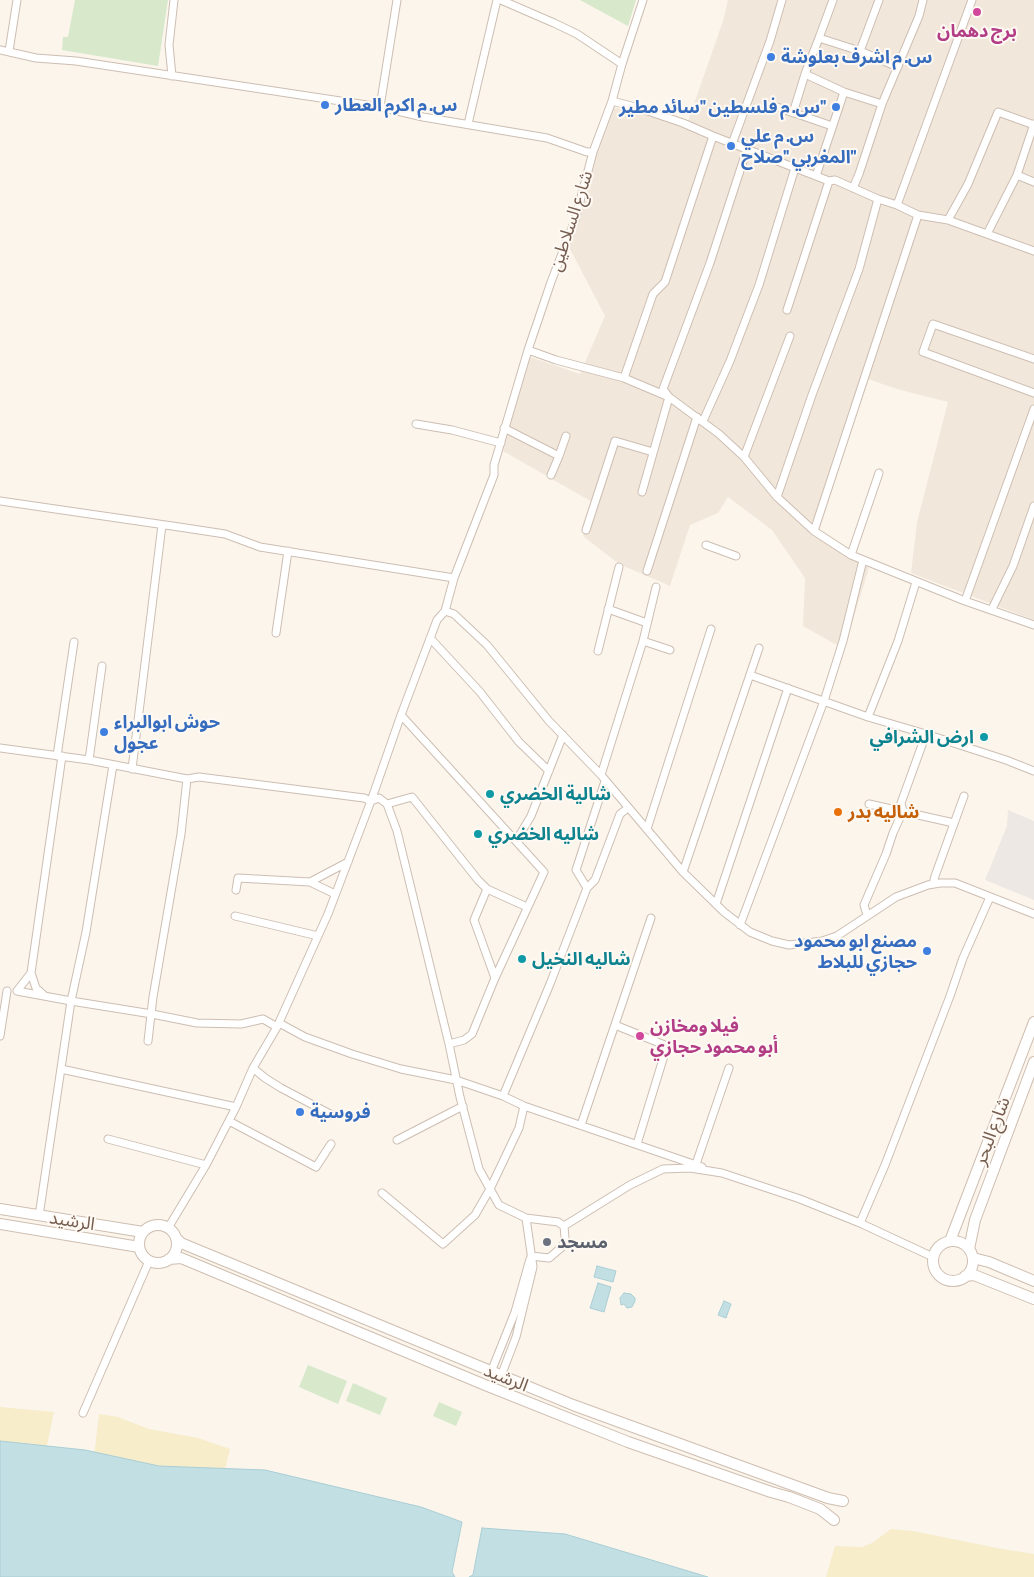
<!DOCTYPE html>
<html>
<head>
<meta charset="utf-8">
<style>
	body { margin:0 }
	canvas { display:block; background:#fbf5ec }
</style>
</head>
<body>
<canvas width="1034" height="1577"></canvas>
<script>
const ctx = document.querySelector('canvas').getContext('2d');
ctx.lineJoin = 'round';
function fillPath(path, color) { ctx.fillStyle = color; ctx.fill(path, 'evenodd'); }
const shape = rows => new Path2D(rows.map(r => 'M' + r).join(''));
function stroke(path, color, width, dash) { ctx.strokeStyle = color; ctx.lineWidth = width; ctx.lineCap = dash ? 'butt' : 'round'; ctx.setLineDash(dash || []); ctx.stroke(path); }
function drawText(font, color, halo, rows, align = 'center') {
  ctx.font = font + ' "Asap Condensed","Noto Sans Arabic",sans-serif'; ctx.lineWidth = 4; ctx.setLineDash([]); ctx.textBaseline = 'middle'; ctx.strokeStyle = halo; ctx.fillStyle = color; for (const [text, x, y, turn = 0] of rows) {
    ctx.save(); ctx.translate(x, y); ctx.rotate((+turn || 0) * Math.PI / 180); ctx.textAlign = isNaN(turn) ? turn : align; if (halo) ctx.strokeText(text, 0, 0); ctx.fillText(text, 0, 0); ctx.restore();
  }
}
fillPath(shape([
	[728,0,1034,0,1034,620,911,573,917,522,948,402,897,389,868,379,826,506,813,536,869,568,844,649,803,626,805,578,772,530,728,497,718,513,690,525,670,586,619,564,583,536,594,503,503,451,527,356,580,374,605,316,569,247,584,198,606,106,688,121,723,21]
]), '#f2e7db');
fillPath(shape([
	[1008,810,1034,821,1034,900,985,880,1007,826]
]), '#ede8e4');
fillPath(shape([
	[75,0,168,0,158,66,62,50,63,37,68,37],
	[580,0,636,0,628,26],
	[308,1365,347,1381,338,1404,299,1387],
	[353,1383,387,1398,380,1415,346,1401],
	[439,1402,462,1412,456,1426,433,1416]
]), '#d7e8cb');
fillPath(shape([
	[0,1407,54,1412,44,1459,0,1452],
	[99,1414,118,1417,149,1429,198,1438,230,1449,221,1486,94,1457],
	[891,1529,913,1531,997,1548,1034,1554,1034,1577,826,1577,835,1546,862,1547,872,1543]
]), '#f7edca');
const water = shape([
	[597,1266,616,1271,613,1282,594,1277,597,1266],
	[598,1283,611,1287,604,1312,590,1308,598,1283],
	[624,1293,631,1294,635,1298,635,1301,632,1307,627,1308,624,1304,621,1305,620,1298,624,1293],
	[724,1301,731,1304,726,1318,718,1315,724,1301],
	[0,1441,85,1450,159,1466,265,1470,421,1507,462,1522,452,1572,455,1577,0,1577,0,1441],
	[482,1528,565,1534,708,1577,469,1577,473,1575,482,1528]
]);
fillPath(water, '#c2dfe4');
stroke(water, '#a9ced5', 1);
const street = shape([
	[501,0,554,23,577,34,622,64],
	[819,38,833,0],
	[0,50,36,58,76,61,380,107,423,117,547,138,587,152,593,152],
	[9,51,17,0],
	[860,51,879,0],
	[805,74,844,92,882,104],
	[172,76,169,45,174,0],
	[612,101,639,108,683,123,713,136,816,176,829,181,835,180,878,199,897,205,918,215,948,220,1034,251],
	[774,106,832,126],
	[380,107,397,0],
	[793,113,805,74,819,38,860,51,898,67],
	[468,124,497,0],
	[732,144,770,41,782,0],
	[1017,175,1034,182],
	[816,176,844,92],
	[853,188,859,174,882,104,919,16,923,0],
	[897,205,972,0],
	[948,220,968,184,998,112,1034,125],
	[987,234,1017,175,1034,124],
	[787,310,829,181],
	[528,350,556,360,624,378,669,397,719,434,744,457,777,497,814,531,851,555,965,601,1034,625],
	[1034,359,933,324,923,352,1034,393],
	[624,378,653,294,665,282,713,136],
	[703,421,730,361,759,285,795,168],
	[416,424,452,430,501,443],
	[504,428,559,456,551,475],
	[559,456,566,436],
	[744,457,790,336],
	[642,492,669,397,663,389,710,263,747,149],
	[777,497,812,395,859,269,878,199],
	[0,501,179,527,225,534,260,547,454,578],
	[586,530,615,441,653,452],
	[814,531,918,215],
	[706,545,736,556],
	[851,555,879,473],
	[647,571,697,417],
	[965,601,1034,409],
	[608,609,647,623],
	[992,609,1013,566,1034,506],
	[445,611,454,614,487,645,549,721,601,775,683,872,724,912,750,932,772,941,789,945,822,941,837,936,896,897,928,885,940,883,955,883,1034,914],
	[276,633,288,551],
	[430,638,480,692,519,742,549,771],
	[643,641,670,650],
	[598,651,619,567],
	[750,675,868,717,926,734,901,803,903,811,893,833,886,854,864,905,867,915],
	[401,715,544,872,495,978,472,1034,464,1040,449,1044],
	[868,717,898,641,916,582],
	[926,734,1006,760,1034,771],
	[0,748,89,760,187,779,199,777,364,798,371,801,379,798,387,804,397,831,449,1044,460,1097,479,1169,499,1205,526,1218,558,1222,564,1226,630,1185,663,1169,690,1168,722,1173,800,1199,860,1223,933,1257],
	[57,756,74,642],
	[89,760,102,666],
	[113,765,86,932,71,1001,152,1014,197,1023,241,1024,263,1019,277,1027],
	[132,769,162,525],
	[601,775,643,641,656,587],
	[387,804,412,797,478,880,487,889,474,920,495,978],
	[869,804,954,823],
	[647,829,711,629],
	[516,841,531,816,563,735],
	[683,872,759,648],
	[310,882,348,862],
	[933,884,935,876,964,796],
	[587,888,595,880,620,814,628,808],
	[487,889,527,907],
	[236,890,238,878,310,882,335,894],
	[716,904,788,688],
	[235,916,318,936],
	[740,925,824,701,843,641,863,560],
	[31,973,36,988,45,996],
	[279,1023,305,1037,352,1054,401,1069,456,1080,503,1096,524,1106,519,1128,490,1189,475,1215,443,1244,382,1193],
	[615,1025,667,1046,637,1144],
	[0,1036,7,991],
	[148,1041,153,997,181,834,187,779],
	[253,1068,265,1078,281,1088,332,1115],
	[61,1069,236,1107],
	[503,1096,550,984,587,888,576,870,605,781],
	[524,1106,702,1167],
	[229,1121,316,1167,331,1144],
	[581,1125,651,918],
	[108,1139,206,1165],
	[397,1140,463,1106],
	[696,1164,729,1068],
	[39,1216,71,1001,17,991,31,973,62,756],
	[860,1223,885,1165,950,996,963,958,990,897],
	[168,1228,206,1165,236,1107,253,1068,277,1027,318,936,328,914,371,801,401,715,437,620,445,611,454,578,494,475,494,465,528,350,551,282,575,220,593,152,612,101,622,64,643,0],
	[531,1256,549,1258,562,1247,565,1238,564,1226],
	[491,1372,515,1312,530,1259],
	[501,1376,516,1337,533,1267,526,1218],
	[83,1413,149,1261]
]);
const secondary = shape([
	[0,1209,143,1232],
	[0,1224,139,1247],
	'139 1244a19 19 0 1 1 38 0a19 19 0 1 1-38 0Z',
	[176,1238,181,1243,573,1405,828,1498,843,1501],
	'933 1261a20 20 0 1 1 40 0a20 20 0 1 1-40 0Z',
	[950,1241,1034,1022],
	[969,1249,975,1220,1034,1062],
	[973,1258,989,1262,1034,1281],
	[169,1259,181,1258,485,1385,628,1442,771,1492,789,1497,820,1509,834,1520],
	[965,1276,974,1275,1034,1299]
]);
stroke(street, '#cdbeb2', 9);
stroke(secondary, '#cfbeb0', 12);
stroke(street, '#fff', 7);
stroke(secondary, '#fff', 10);
for (const [x, y, r, color] of [
	[977,12,5,"#d1479c"],
	[771,57,5,"#3f7fe0"],
	[325,105,5,"#3f7fe0"],
	[836,107,5,"#3f7fe0"],
	[731,146,5,"#3f7fe0"],
	[104,732,5,"#3f7fe0"],
	[984,737,5,"#0f9aa8"],
	[490,794,5,"#0f9aa8"],
	[838,812,5,"#e8710a"],
	[478,834,5,"#0f9aa8"],
	[927,951,5,"#3f7fe0"],
	[522,959,5,"#0f9aa8"],
	[640,1036,5,"#d1479c"],
	[300,1112,5,"#3f7fe0"],
	[547,1242,5,"#6b7280"]
]) { const dot = new Path2D(); dot.arc(x, y, r, 0, 2 * Math.PI); ctx.fillStyle = color; ctx.fill(dot); stroke(dot, '#fef9f3', 2); }
drawText('bold 18px', '#b23c85', '#fef9f3', [
	["برج دهمان",977,31],
	["فيلا ومخازن",650,1026,"left"],
	["أبو محمود حجازي",650,1047,"left"]
]);
drawText('bold 18px', '#366cbe', '#fef9f3', [
	["س. م اشرف بعلوشة",781,57],
	["س. م اكرم العطار",335,105],
	["س. م فلسطين \"سائد مطير\"",826,107,"right"],
	["س. م علي",741,136],
	["المغربي \"صلاح\"",741,157],
	["حوش ابوالبراء",114,722],
	["عجول",114,743],
	["مصنع ابو محمود",917,941,"right"],
	["حجازي للبلاط",917,962,"right"],
	["فروسية",310,1112]
], 'left');
drawText('18px', '#755d50', '#fef9f3', [
	["شارع السلاطين",571,221,-72],
	["شارع البحر",992,1131,-69],
	["الرشيد",72,1221,9],
	["الرشيد",506,1378,22]
]);
drawText('bold 18px', '#0d838f', '#fef9f3', [
	["ارض الشرافي",974,737,"right"],
	["شالية الخضري",500,794],
	["شاليه الخضري",488,834],
	["شاليه النخيل",532,959]
], 'left');
drawText('bold 18px', '#c56008', '#fef9f3', [
	["شاليه بدر",848,812]
], 'left');
drawText('bold 18px', '#5b616d', '#fef9f3', [
	["مسجد",557,1242]
], 'left');
</script>
</body>
</html>
